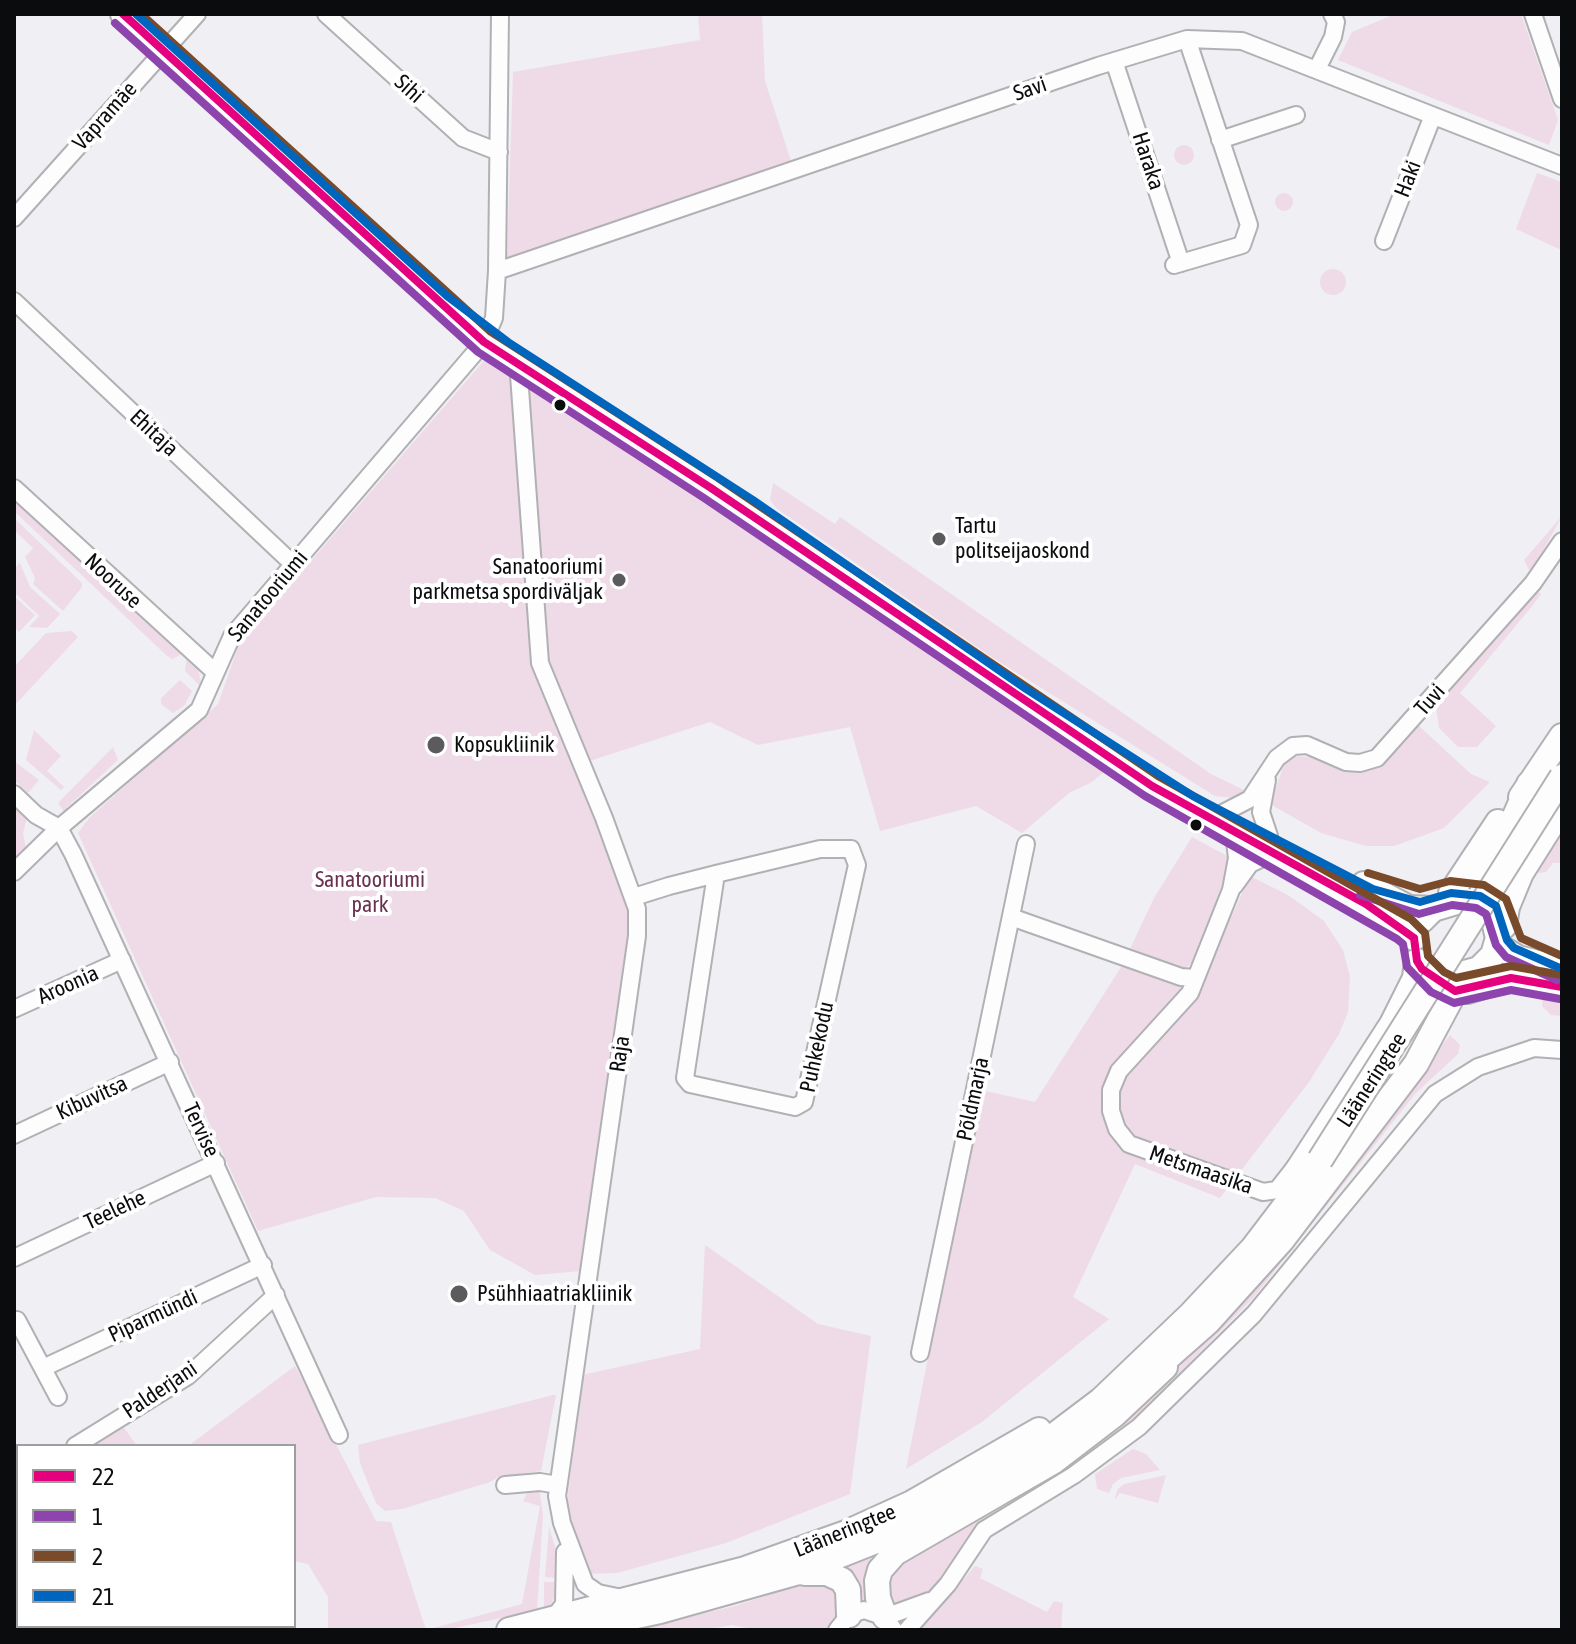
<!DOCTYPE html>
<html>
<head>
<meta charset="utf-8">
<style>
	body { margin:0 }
	#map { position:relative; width:1576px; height:1644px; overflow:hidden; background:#efeff4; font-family:"Asap Condensed",sans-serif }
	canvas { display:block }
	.frame { position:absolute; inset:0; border:16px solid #0b0c0e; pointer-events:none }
	.legend { position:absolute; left:16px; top:1444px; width:280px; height:184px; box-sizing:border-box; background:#fff; border:2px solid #9d9e9f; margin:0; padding:10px 14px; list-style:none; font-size:24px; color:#0b0c0e }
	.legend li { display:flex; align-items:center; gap:16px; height:40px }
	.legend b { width:40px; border:2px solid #9d9e9f }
</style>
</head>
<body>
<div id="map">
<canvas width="1576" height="1644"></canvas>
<div class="frame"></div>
<ul class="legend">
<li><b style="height:10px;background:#e5007d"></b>22</li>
<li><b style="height:10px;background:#8e44ad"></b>1</li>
<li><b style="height:10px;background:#7a4b2a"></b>2</li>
<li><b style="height:10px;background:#0065bd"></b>21</li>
</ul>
</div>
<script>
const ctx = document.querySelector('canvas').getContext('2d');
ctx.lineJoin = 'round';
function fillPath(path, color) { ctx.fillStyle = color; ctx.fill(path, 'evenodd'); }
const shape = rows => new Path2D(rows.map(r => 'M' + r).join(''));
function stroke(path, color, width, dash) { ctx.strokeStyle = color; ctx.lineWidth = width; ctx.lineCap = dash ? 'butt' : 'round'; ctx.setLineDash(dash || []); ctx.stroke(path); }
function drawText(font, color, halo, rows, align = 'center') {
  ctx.font = font + ' "Asap Condensed",sans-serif'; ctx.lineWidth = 8; ctx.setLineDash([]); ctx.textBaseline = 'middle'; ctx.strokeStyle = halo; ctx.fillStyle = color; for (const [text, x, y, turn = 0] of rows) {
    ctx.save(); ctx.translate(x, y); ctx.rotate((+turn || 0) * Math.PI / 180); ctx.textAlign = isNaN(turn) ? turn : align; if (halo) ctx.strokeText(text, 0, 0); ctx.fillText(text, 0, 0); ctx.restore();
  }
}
fillPath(shape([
	[698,14,762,14,765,81,791,161,507,258,513,72,700,40],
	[1395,14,1521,14,1558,120,1549,145,1338,60,1352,32],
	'1174 155a10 10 0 1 1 20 0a10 10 0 1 1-20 0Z',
	[1537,173,1562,182,1561,250,1516,229],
	'1275 202a9 9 0 1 1 18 0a9 9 0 1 1-18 0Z',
	'1320 282a13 13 0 1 1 26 0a13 13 0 1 1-26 0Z',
	[488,356,601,432,619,438,1102,764,1105,771,1092,782,1069,793,1022,833,976,806,880,831,850,727,758,745,710,722,580,764,632,905,618,1039,582,1271,535,1275,490,1250,464,1211,435,1198,376,1197,258,1231,78,833,89,818,218,704,239,644],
	[773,483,835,524,840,517,1211,774,1246,791,1242,799,1215,796,993,658,776,508,770,500],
	[14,494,184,653,172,659,166,655,14,511],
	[1562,516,1538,560,1529,570,1524,560],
	[14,518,82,583,82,587,63,611,33,584,35,578,25,557,33,548,14,530],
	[20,563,30,587,60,614,47,628,29,627,39,616,14,592,14,569],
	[1536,590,1541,594,1533,605,1460,693,1496,726,1477,747,1458,747,1439,728,1436,707,1440,698],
	[14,596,35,615,19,632,14,627],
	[72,631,78,637,14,706,14,667,46,633],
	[187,657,197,664,202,688,185,671],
	[180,680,192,691,184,706,173,713,161,704,161,698],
	[1418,725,1471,774,1490,782,1444,828,1394,846,1366,846,1321,833,1270,804,1285,762,1294,756,1312,757,1353,772,1369,769,1384,760],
	[34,730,61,756,47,771,64,787,61,790,26,760],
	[113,747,118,760,66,808,72,809,65,813,58,803],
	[14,761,39,780,28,793,14,780],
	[14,804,27,817,23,833,26,849,14,859],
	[1562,817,1562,863,1553,863,1546,872,1539,873,1531,869],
	[1192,837,1231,858,1198,958,1183,970,1129,951,1154,898],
	[1250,876,1288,895,1324,921,1343,950,1350,977,1348,1012,1339,1034,1309,1082,1220,1198,1135,1164,1073,1297,1109,1319,982,1422,906,1469,981,1090,1035,1102,1123,964,1198,990],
	[1543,990,1562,996,1562,1016,1551,1015,1542,1006],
	[1450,1035,1460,1045,1458,1054,1416,1093,1253,1298,1159,1394,1162,1398,1099,1448,986,1520,926,1596,896,1606,890,1603,886,1597,888,1569,994,1504,1429,1063],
	[705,1245,818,1324,871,1336,850,1494,726,1543,617,1573,587,1574,567,1504,582,1375,700,1349],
	[295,1366,376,1521,391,1522,426,1630,522,1604,540,1506,523,1501,529,1490,539,1488,543,1515,537,1610,446,1630,328,1630,328,1597,308,1564,294,1561,294,1446,188,1446],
	[553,1395,556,1395,541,1471,498,1477,490,1482,402,1509,385,1511,376,1503,360,1463,358,1445],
	[122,1425,137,1446,94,1446],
	[1133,1449,1146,1454,1160,1470,1121,1478,1113,1484,1109,1493,1097,1489,1095,1474],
	[14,1462,18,1468,18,1626,164,1626,165,1630,14,1630],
	[1166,1475,1158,1503,1120,1493,1115,1500,1117,1490,1124,1484],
	[549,1527,557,1553,556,1578,545,1577],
	[907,1538,869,1604,856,1605,839,1568],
	[975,1566,983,1569,980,1578,1047,1612,1054,1601,1063,1603,1061,1630,920,1630],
	[544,1582,557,1582,557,1589,551,1605,544,1609],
	[804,1583,834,1585,843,1606,832,1630,757,1630,732,1625,704,1630,634,1630,735,1606]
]), '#efdbe7');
const minor = shape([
	[326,14,463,138,499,152],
	[1533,14,1562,99],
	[1114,61,1181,263],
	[1317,69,1333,37,1336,22,1332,14],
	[1220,140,1296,115],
	[14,218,197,14],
	[1384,241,1432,118],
	[1174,265,1242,245,1249,225,1187,39],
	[497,271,1098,66,1187,39,1242,41,1562,166],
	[14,301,293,564],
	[514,362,519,375,540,663,604,818,637,909,637,936,557,1496,562,1523,585,1584,598,1593,622,1598],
	[14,488,215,672],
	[1267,780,1261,812,1269,836],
	[14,794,36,815,59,828,73,854,339,1435],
	[1223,813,1250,799,1277,758,1293,746,1307,745,1346,762,1360,763,1377,758,1533,583,1562,541],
	[1234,834,1237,858,1231,890,1190,993,1119,1071,1111,1090,1111,1111,1117,1129,1129,1144,1263,1192,1277,1190,1299,1162],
	[14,872,59,828,199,710,232,636,484,342,494,318,497,271,500,14],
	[1234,886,1250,864,1273,853],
	[634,897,669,886,716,874,820,849,851,849,857,865,804,1102,795,1107,690,1084,685,1078,716,874],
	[1011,917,1181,977,1195,978],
	[14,1009,122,960],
	[14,1135,170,1062],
	[14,1258,216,1163],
	[17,1320,58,1397],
	[920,1353,1026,844],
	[43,1368,263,1265],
	[75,1446,188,1376,276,1295],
	[505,1485,540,1482,558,1485],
	[885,1617,929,1601],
	[552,1620,564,1604,565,1552],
	[837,1630,849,1615,864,1610,885,1617,894,1630],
	[907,1630,948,1584,984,1530,1074,1475,1139,1427,1254,1314,1435,1094,1478,1067,1534,1048,1562,1050]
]);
const highway = shape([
	[123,14,484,342,711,488,1152,786,1366,904,1414,938],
	[1521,797,1562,736],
	[1364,884,1409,908,1433,909],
	[1483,889,1529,784],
	[1451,893,1498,822],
	[1422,920,1433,909,1463,900,1480,904,1493,917,1498,938,1493,955,1479,969,1453,976,1449,983],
	[1504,926,1507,907,1521,873,1562,808],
	[1498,946,1518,958,1562,969],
	[1452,990,1467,991,1511,978,1562,987],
	[1297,1171,1392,1024,1415,978,1417,961],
	[1149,1374,1208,1322,1282,1240,1416,1064,1455,991,1464,983],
	[805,1573,827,1573,842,1580,848,1590,849,1615],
	[885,1617,878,1598,877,1581,880,1570,895,1553,1054,1461,1114,1415,1165,1367],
	[509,1630,745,1569,846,1533,912,1503,1039,1430],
	[571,1630,660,1611,795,1573,896,1533,1011,1468,1101,1400,1190,1315,1253,1248,1320,1160]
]);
stroke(minor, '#b1b1b4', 20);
stroke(highway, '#b1b1b4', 28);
stroke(minor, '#fdfdfd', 16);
stroke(highway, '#fdfdfd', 24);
const highwayBridge = shape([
	[1320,1160,1562,777]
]);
stroke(highwayBridge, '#b1b1b4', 28, []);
stroke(highwayBridge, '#fdfdfd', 24);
stroke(shape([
	[123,14,484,342,711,488,1152,786,1366,904,1414,938],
	[1414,938,1417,961,1422,969,1455,991,1511,978,1562,987]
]), '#e5007d', 8);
stroke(shape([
	[115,23,478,352,704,498,1145,796,1397,939,1403,944,1407,967,1431,992,1454,1003,1511,990,1560,999],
	[1360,895,1419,914,1452,905,1476,908,1486,914,1496,945,1506,957,1557,980]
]), '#8e44ad', 8);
stroke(shape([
	[141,14,491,332,718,478,1158,776,1411,919,1425,933,1428,956,1444,972,1456,978,1511,966,1562,975],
	[1368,873,1420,889,1450,881,1484,885,1506,899,1521,938,1562,956]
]), '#7a4b2a', 8);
stroke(shape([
	[136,14,447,296,508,342,753,500,1026,689,1193,796,1373,889,1420,902,1451,893,1480,896,1496,906,1507,940,1514,948,1562,969]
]), '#0065bd', 8);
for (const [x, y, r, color] of [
	[560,405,7,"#0b0c0e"],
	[939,539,8,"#5b5b5e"],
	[619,580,8,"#5b5b5e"],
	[436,745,10,"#5b5b5e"],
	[1196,825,7,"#0b0c0e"],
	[459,1294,10,"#5b5b5e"]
]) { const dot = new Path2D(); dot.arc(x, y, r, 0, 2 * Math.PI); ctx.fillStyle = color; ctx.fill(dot); stroke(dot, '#fff', 3); }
drawText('22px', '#0b0c0e', '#fff', [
	["Sihi",409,89,42],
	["Savi",1030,89,-19],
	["Vapramäe",105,116,-48],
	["Haraka",1148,161,72],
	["Haki",1408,179,-69],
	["Ehitaja",154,433,43],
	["Nooruse",113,581,43],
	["Sanatooriumi",268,596,-50],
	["Tuvi",1430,700,-49],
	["Aroonia",68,985,-24],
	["Puhkekodu",817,1047,-78],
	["Raja",620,1054,-82],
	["Lääneringtee",1372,1080,-57],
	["Kibuvitsa",92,1098,-25],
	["Põldmarja",973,1099,-78],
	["Tervise",201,1130,65],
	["Metsmaasika",1201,1170,19],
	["Teelehe",115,1210,-25],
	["Piparmündi",153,1316,-25],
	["Palderjani",160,1390,-34],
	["Lääneringtee",845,1531,-22]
]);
drawText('22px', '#0b0c0e', '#fff', [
	["Tartu",955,526],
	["politseijaoskond",955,551],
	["Sanatooriumi",603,567,"right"],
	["parkmetsa spordiväljak",603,592,"right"],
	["Kopsukliinik",454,745],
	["Psühhiaatriakliinik",477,1294]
], 'left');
drawText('22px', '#6a3251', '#fff', [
	["Sanatooriumi",370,880],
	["park",370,905]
]);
</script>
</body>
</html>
